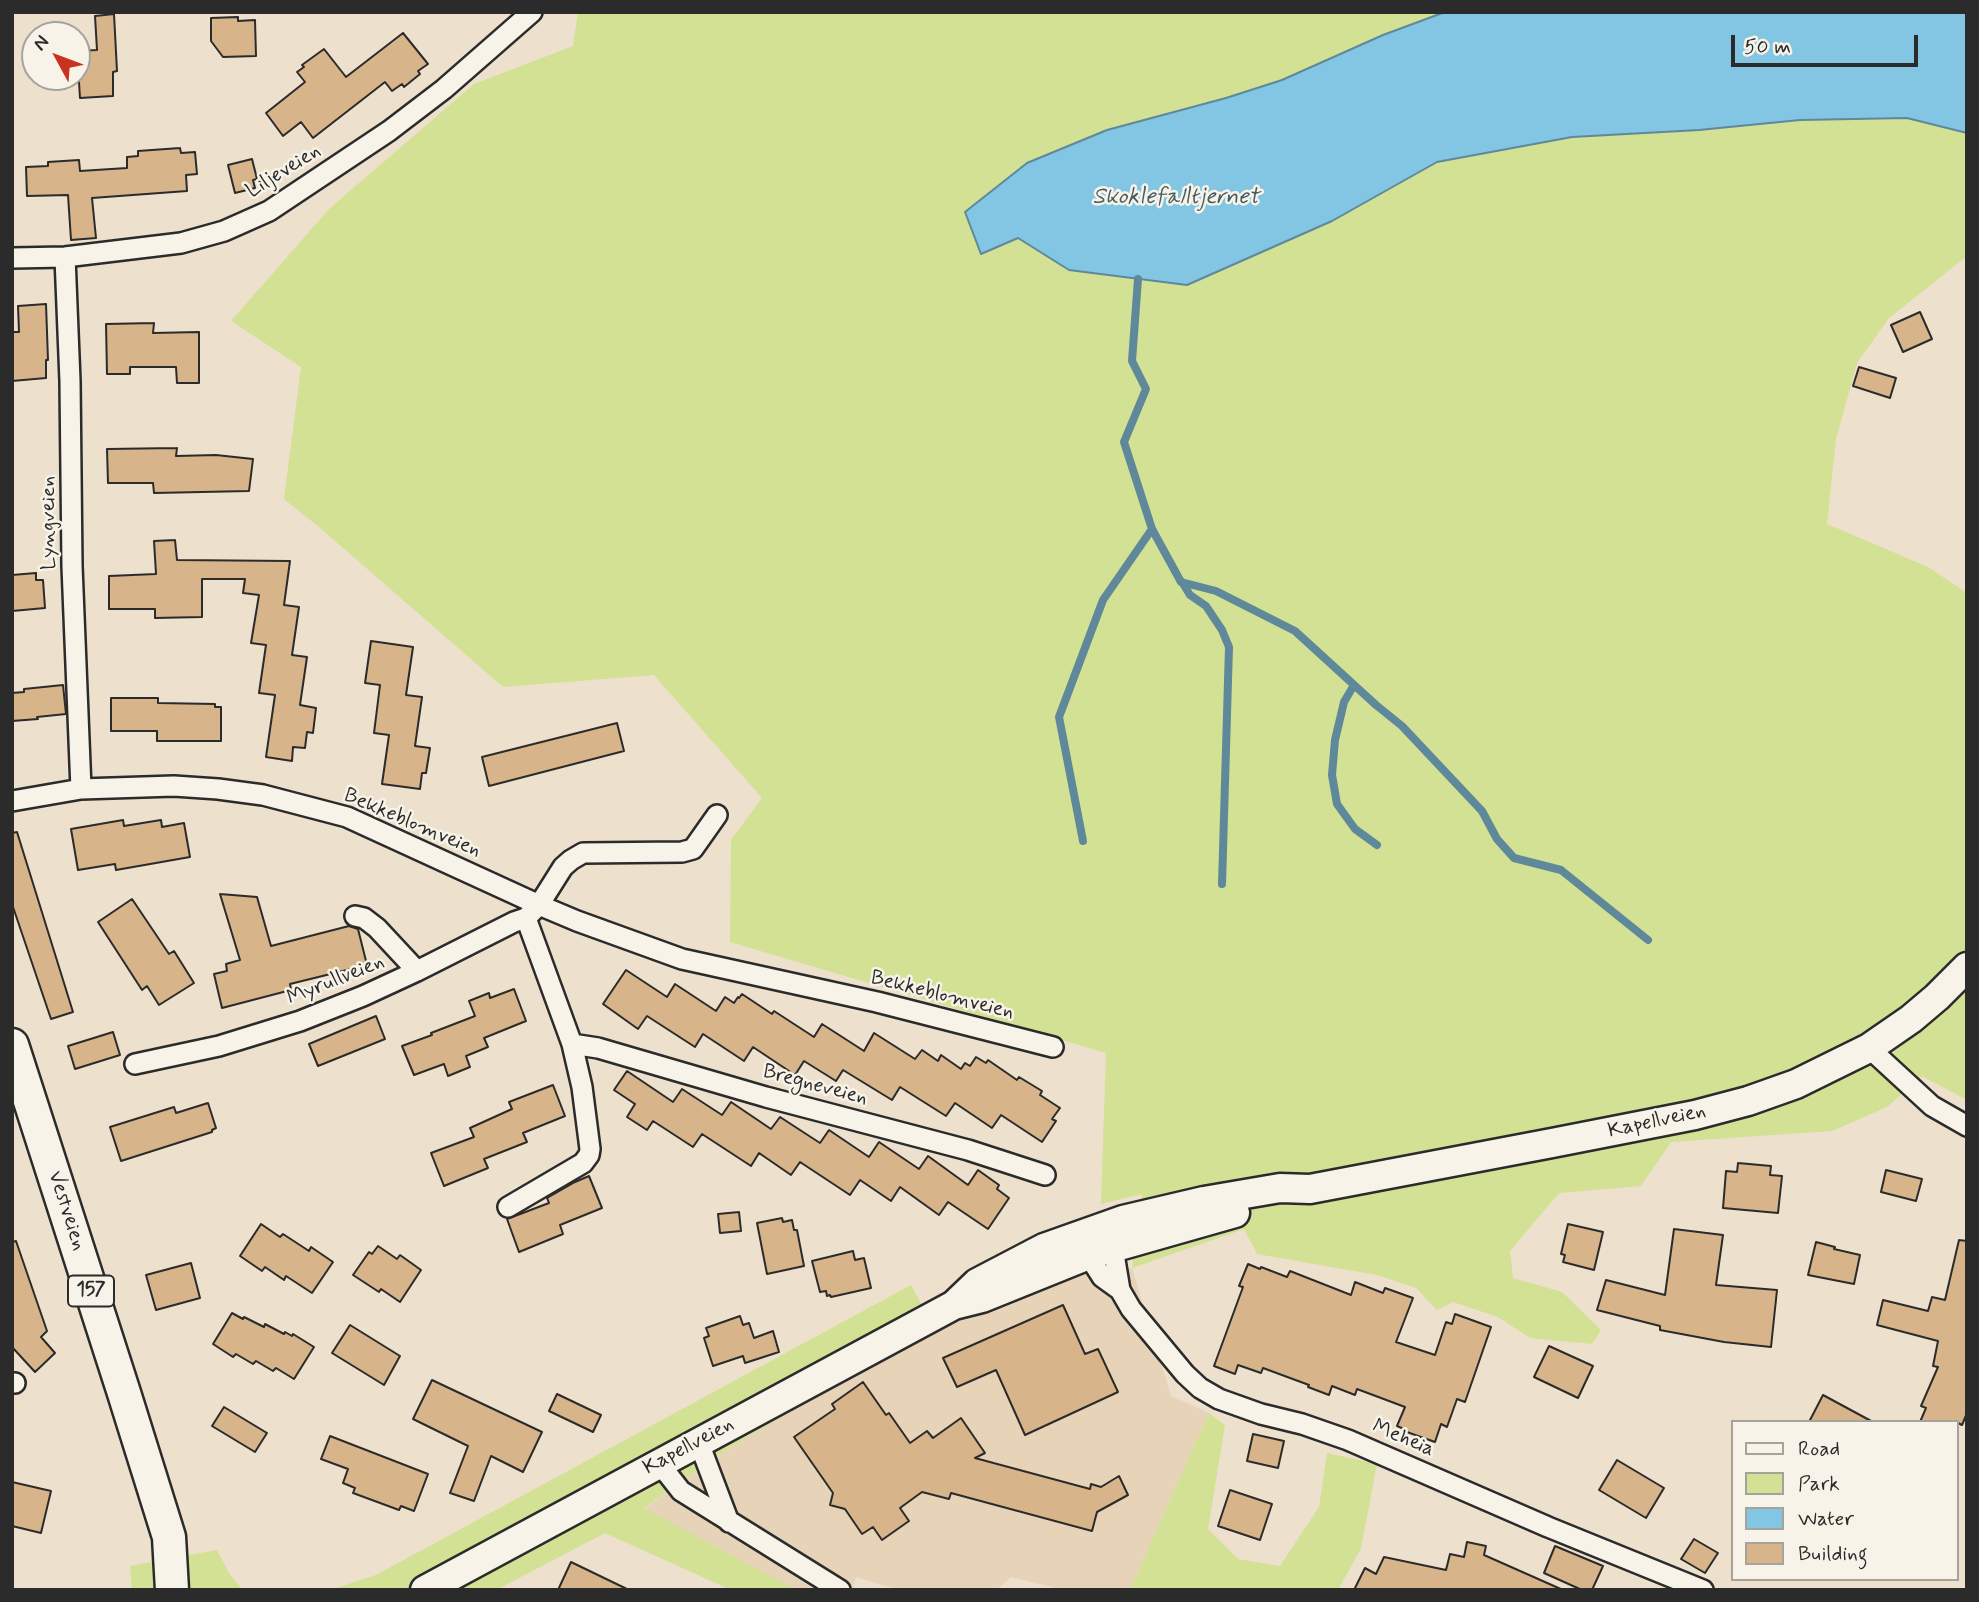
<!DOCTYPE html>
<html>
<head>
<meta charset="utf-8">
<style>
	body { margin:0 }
	#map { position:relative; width:1979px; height:1602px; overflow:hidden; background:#ede0cc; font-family:Mynerve,sans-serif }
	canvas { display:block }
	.frame { position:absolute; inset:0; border:14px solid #2b2b2b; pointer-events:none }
	.legend { position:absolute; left:1731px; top:1420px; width:228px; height:161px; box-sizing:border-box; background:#f7f3e8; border:2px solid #a5a39c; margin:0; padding:9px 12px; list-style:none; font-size:21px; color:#2b2b2b }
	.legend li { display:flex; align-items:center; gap:14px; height:35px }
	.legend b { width:35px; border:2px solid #a5a39c }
	.north { position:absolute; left:21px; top:21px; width:70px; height:70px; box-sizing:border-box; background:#f7f3e8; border:2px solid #a5a39c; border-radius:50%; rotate:311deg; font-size:19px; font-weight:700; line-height:28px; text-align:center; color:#2b2b2b }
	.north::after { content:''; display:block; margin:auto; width:24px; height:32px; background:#c8321e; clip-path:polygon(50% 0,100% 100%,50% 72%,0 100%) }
	.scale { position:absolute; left:1731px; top:35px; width:187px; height:32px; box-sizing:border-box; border:4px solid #2b2b2b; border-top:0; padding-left:9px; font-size:21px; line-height:24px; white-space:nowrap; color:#2b2b2b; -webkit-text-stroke:5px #f7f3e8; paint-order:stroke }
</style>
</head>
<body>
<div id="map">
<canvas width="1979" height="1602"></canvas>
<div class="frame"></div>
<ul class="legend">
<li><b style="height:9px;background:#f7f3e8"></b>Road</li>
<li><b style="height:19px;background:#d2e194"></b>Park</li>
<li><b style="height:19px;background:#82c6e4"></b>Water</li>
<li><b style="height:19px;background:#d7b489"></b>Building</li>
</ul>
<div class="north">N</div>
<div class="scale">50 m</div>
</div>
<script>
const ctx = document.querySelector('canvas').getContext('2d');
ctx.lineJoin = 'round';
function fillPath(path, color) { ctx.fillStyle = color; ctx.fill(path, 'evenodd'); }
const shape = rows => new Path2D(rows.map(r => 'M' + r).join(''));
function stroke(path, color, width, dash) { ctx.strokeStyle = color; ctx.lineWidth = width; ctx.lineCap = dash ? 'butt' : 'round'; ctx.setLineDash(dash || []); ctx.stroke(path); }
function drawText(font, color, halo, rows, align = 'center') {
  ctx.font = font + ' Mynerve,sans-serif'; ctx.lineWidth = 5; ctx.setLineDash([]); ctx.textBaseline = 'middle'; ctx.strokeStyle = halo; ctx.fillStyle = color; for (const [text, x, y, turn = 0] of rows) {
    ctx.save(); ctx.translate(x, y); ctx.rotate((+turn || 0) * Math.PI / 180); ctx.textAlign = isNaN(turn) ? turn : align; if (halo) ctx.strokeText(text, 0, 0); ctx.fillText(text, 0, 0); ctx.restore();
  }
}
fillPath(shape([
	[1132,1268,1171,1396,1209,1413,1130,1590,1064,1590,1011,1577,996,1590,899,1590,856,1577,853,1586,850,1590,796,1590,644,1509,731,1447,860,1369,936,1330,1056,1278]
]), '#e6d3b8');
fillPath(shape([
	[578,12,1445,12,1383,35,1282,80,1226,98,1107,130,1027,163,965,212,1018,238,1069,270,1187,285,1332,221,1437,162,1572,137,1699,130,1800,120,1907,118,1967,133,1967,256,1889,318,1857,363,1836,439,1827,524,1928,567,1967,593,1967,1100,1922,1076,1887,1107,1832,1131,1671,1142,1641,1186,1559,1193,1510,1251,1513,1278,1562,1292,1601,1330,1592,1344,1530,1338,1498,1317,1453,1302,1437,1310,1416,1288,1377,1275,1257,1254,1244,1229,1132,1268,1142,1194,1101,1204,1106,1053,730,942,731,840,762,798,654,675,503,687,319,527,284,499,301,367,231,321,329,209,474,84,573,46],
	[911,1285,936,1330,860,1369,731,1447,644,1508,796,1590,731,1590,605,1533,496,1590,330,1590,376,1575],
	[1209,1413,1225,1425,1208,1529,1238,1559,1280,1566,1319,1507,1327,1453,1377,1464,1361,1548,1338,1590,1130,1590],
	[217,1550,230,1575,243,1590,132,1590,130,1566]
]), '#d2e194');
const water = shape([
	[1445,12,1967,12,1967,133,1907,118,1800,120,1699,130,1572,137,1437,162,1332,221,1187,285,1069,270,1018,238,981,254,965,212,1027,163,1107,130,1226,98,1282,80,1383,35,1445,12]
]);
fillPath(water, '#82c6e4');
stroke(water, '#5f889a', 2);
stroke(shape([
	[1138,279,1132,361,1146,389,1124,442,1152,529,1181,582,1216,591,1295,631,1376,705,1402,726,1482,811,1497,839,1514,858,1561,870,1648,940],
	[1182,582,1190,595,1206,606,1222,630,1229,647,1222,884],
	[1354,685,1344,702,1335,740,1332,775,1337,804,1355,829,1377,845],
	[1083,841,1059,717,1103,600,1152,529]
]), '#5f889a', 8);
const building = shape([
	[114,14,117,71,113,72,113,96,80,98,77,51,97,50,95,16,114,14],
	[238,17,238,21,255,20,256,56,223,57,211,41,211,18,238,17],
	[403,33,428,64,418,71,420,74,404,87,402,84,392,91,385,82,313,138,301,122,283,136,266,113,305,82,297,72,304,67,302,65,324,49,346,77,403,33],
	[180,148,181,153,195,152,197,174,186,175,187,191,92,198,96,238,71,240,68,195,27,196,26,167,48,166,48,162,79,160,80,171,127,168,127,157,138,156,138,151,180,148],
	[252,159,257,179,253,180,255,188,235,193,228,165,252,159],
	[46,304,48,360,46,360,46,378,12,381,12,332,19,332,18,306,46,304],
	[1920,312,1932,339,1903,352,1891,325,1920,312],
	[154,323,153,333,199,332,199,383,177,383,176,367,130,367,130,374,107,374,106,324,154,323],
	[1859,367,1896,378,1890,398,1853,386,1859,367],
	[177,448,176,456,216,455,253,459,249,491,154,493,153,483,108,483,107,449,177,448],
	[175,540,177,560,290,561,284,605,299,607,292,655,307,657,300,705,316,708,313,733,307,732,305,748,293,747,292,761,266,757,275,695,259,693,266,645,251,643,259,595,243,593,245,579,202,579,202,617,155,618,155,609,109,609,109,576,156,574,154,541,175,540],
	[36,573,36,580,43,580,45,608,12,611,12,575,36,573],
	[371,641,413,647,406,695,422,697,415,746,430,748,426,773,422,773,420,789,382,784,389,735,374,733,380,685,365,683,371,641],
	[63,685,66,714,37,717,38,719,12,721,12,693,24,692,24,689,63,685],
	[111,698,158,698,158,703,215,704,215,707,221,707,221,741,157,741,157,731,111,731,111,698],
	[617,723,624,751,489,786,482,757,617,723],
	[123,820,124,826,161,820,162,827,184,823,190,857,116,870,115,864,78,870,71,829,123,820],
	[17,832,73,1012,51,1019,12,904,12,833,17,832],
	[220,894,257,897,271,946,349,926,358,929,367,965,290,984,291,990,222,1008,214,974,227,971,226,964,240,960,220,894],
	[132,899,169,954,174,951,194,983,159,1005,147,986,142,990,98,922,132,899],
	[626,970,667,997,675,984,716,1011,725,997,734,1003,738,997,739,998,742,994,772,1014,774,1011,814,1037,822,1024,864,1051,874,1033,915,1059,922,1050,938,1061,941,1055,961,1069,965,1063,970,1066,976,1057,986,1063,988,1060,1017,1080,1019,1077,1042,1091,1040,1095,1060,1108,1052,1119,1056,1121,1042,1142,1001,1115,992,1128,955,1103,946,1116,900,1087,892,1100,843,1070,836,1081,804,1061,795,1075,753,1047,744,1061,703,1034,695,1047,647,1016,638,1029,603,1004,626,970],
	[514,989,526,1021,484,1038,488,1047,466,1056,470,1067,448,1076,444,1064,414,1075,402,1046,432,1035,431,1033,475,1016,469,1001,489,993,490,998,514,989],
	[376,1016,385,1039,318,1066,309,1044,376,1016],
	[113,1032,120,1055,75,1069,68,1046,113,1032],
	[627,1071,673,1102,682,1089,722,1115,731,1102,771,1129,780,1117,820,1143,829,1130,869,1157,879,1142,919,1169,928,1156,968,1185,978,1170,999,1185,997,1189,1009,1198,988,1229,948,1202,939,1215,900,1187,891,1201,860,1180,850,1195,800,1162,791,1175,759,1153,751,1166,702,1134,693,1147,653,1121,647,1130,627,1117,635,1104,614,1090,627,1071],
	[553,1085,565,1116,523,1133,527,1142,484,1159,488,1168,444,1186,431,1153,474,1137,470,1128,512,1109,509,1102,553,1085],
	[208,1103,216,1128,212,1130,212,1132,121,1161,110,1127,174,1107,176,1113,208,1103],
	[1738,1163,1771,1166,1770,1175,1782,1176,1778,1213,1723,1208,1726,1171,1737,1172,1738,1163],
	[1886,1170,1922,1179,1916,1201,1881,1192,1886,1170],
	[589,1176,602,1208,560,1225,563,1234,519,1252,507,1219,549,1203,547,1198,575,1182,589,1176],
	[739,1212,741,1231,720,1233,718,1214,739,1212],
	[782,1218,783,1222,792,1220,794,1230,797,1230,804,1266,767,1274,757,1223,782,1218],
	[261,1224,280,1237,283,1234,309,1251,311,1247,333,1262,312,1293,286,1276,284,1280,265,1267,262,1271,240,1256,261,1224],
	[1568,1224,1603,1232,1594,1270,1563,1262,1565,1255,1561,1254,1568,1224],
	[1674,1229,1723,1235,1716,1285,1777,1290,1771,1347,1724,1342,1660,1330,1660,1326,1597,1310,1606,1280,1665,1295,1674,1229],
	[1959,1240,1967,1241,1967,1413,1962,1425,1956,1422,1920,1422,1926,1408,1921,1406,1938,1367,1933,1366,1938,1341,1877,1325,1883,1300,1928,1311,1932,1297,1945,1300,1959,1240],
	[16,1241,47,1331,41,1337,55,1353,35,1372,12,1347,12,1242,16,1241],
	[1816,1242,1835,1247,1834,1249,1860,1255,1854,1284,1808,1275,1816,1242],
	[378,1246,397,1259,400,1255,421,1270,400,1302,381,1289,379,1292,353,1275,369,1252,372,1254,378,1246],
	[853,1251,855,1260,864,1258,871,1288,831,1297,830,1295,827,1296,826,1291,820,1292,812,1261,853,1251],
	[191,1263,200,1298,156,1310,146,1275,191,1263],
	[1248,1264,1260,1269,1261,1267,1287,1277,1290,1271,1351,1295,1355,1282,1383,1293,1385,1288,1413,1298,1396,1342,1435,1355,1446,1322,1452,1324,1455,1314,1491,1327,1465,1402,1457,1399,1447,1427,1441,1424,1435,1442,1404,1431,1404,1429,1397,1426,1405,1407,1357,1389,1355,1395,1332,1386,1329,1395,1308,1387,1309,1385,1263,1368,1261,1373,1238,1365,1235,1374,1214,1366,1243,1287,1239,1286,1248,1264],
	[1063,1305,1085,1354,1098,1349,1118,1392,1025,1435,996,1370,957,1387,943,1358,1063,1305],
	[232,1313,243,1319,244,1317,264,1327,265,1324,284,1334,285,1332,292,1336,293,1334,314,1347,294,1379,276,1368,273,1371,256,1361,253,1364,236,1354,233,1357,213,1344,232,1313],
	[740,1316,743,1325,749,1323,754,1338,773,1331,779,1352,745,1363,743,1356,713,1366,704,1338,709,1336,706,1328,740,1316],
	[350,1325,400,1356,384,1385,332,1353,350,1325],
	[1549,1346,1593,1366,1578,1398,1534,1377,1549,1346],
	[432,1380,542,1432,523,1472,491,1456,474,1501,450,1493,468,1446,413,1419,432,1380],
	[863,1382,886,1415,889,1413,910,1443,927,1431,933,1438,961,1418,985,1453,975,1458,1090,1489,1091,1484,1101,1487,1119,1476,1128,1495,1097,1512,1092,1531,951,1493,949,1499,922,1492,900,1508,909,1521,882,1540,873,1527,862,1534,845,1509,830,1505,833,1493,794,1437,835,1409,832,1404,863,1382],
	[557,1394,601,1415,593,1432,549,1411,557,1394],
	[1823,1395,1873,1422,1809,1422,1823,1395],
	[224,1407,267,1433,255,1452,212,1426,224,1407],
	[1253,1434,1284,1441,1278,1468,1247,1461,1253,1434],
	[330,1436,428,1474,414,1511,401,1506,399,1510,353,1493,355,1488,343,1483,348,1469,321,1459,330,1436],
	[1617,1460,1664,1488,1646,1518,1599,1490,1617,1460],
	[12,1482,51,1491,41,1533,12,1526,12,1482],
	[1230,1490,1272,1504,1260,1540,1218,1526,1230,1490],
	[1694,1539,1718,1553,1705,1573,1681,1559,1694,1539],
	[1467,1542,1486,1546,1484,1555,1563,1590,1354,1590,1365,1568,1376,1574,1384,1557,1446,1570,1450,1554,1464,1557,1467,1542],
	[1555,1546,1603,1566,1592,1590,1582,1590,1544,1573,1555,1546],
	[571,1562,629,1590,558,1590,571,1562]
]);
fillPath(building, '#d7b489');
stroke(building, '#2b2b2b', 2);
const street = shape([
	[65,257,70,381,72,566,81,789],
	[12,258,65,257,181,243,224,231,269,211,389,131,444,89,532,12],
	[12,801,81,789,174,786,218,789,263,795,347,817,539,905,577,921,682,959,877,1002,1053,1047],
	[355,916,364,918,377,928,417,971],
	[572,1044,598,1048,766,1097,968,1150,1045,1175],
	[1869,1048,1932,1106,1967,1126],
	[135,1064,219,1046,300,1021,363,996,417,971,514,922,526,918,539,905,563,867,571,860,583,853,682,852,693,849,717,815],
	[508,1207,583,1163,589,1155,590,1149,582,1087,572,1044,526,918],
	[1104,1241,1113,1248,1120,1290,1131,1309,1185,1374,1200,1388,1219,1399,1261,1414,1302,1424,1348,1440,1548,1527,1703,1590],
	[1091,1244,1091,1254,1095,1266,1102,1277,1120,1290],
	[12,1383,15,1383],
	[699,1443,729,1522],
	[659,1463,681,1491,840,1590]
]);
const secondary = shape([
	[954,1305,977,1283,1044,1248,1123,1220,1204,1201,1280,1188,1310,1189,1552,1143,1695,1115,1748,1101,1796,1084,1869,1048,1911,1019,1937,997,1967,967],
	[425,1590,954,1305,982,1298,1091,1254,1235,1213]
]);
const primary = shape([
	[12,1045,124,1393,169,1537,172,1590]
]);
stroke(street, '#2b2b2b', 24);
stroke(secondary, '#2b2b2b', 33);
stroke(primary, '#2b2b2b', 37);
stroke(street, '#f7f3e8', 19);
stroke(secondary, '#f7f3e8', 28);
stroke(primary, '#f7f3e8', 32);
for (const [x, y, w] of [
	[91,1291,46]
]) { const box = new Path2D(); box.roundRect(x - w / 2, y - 15.5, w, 31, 5); ctx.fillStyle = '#f7f3e8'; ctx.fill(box); stroke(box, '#2b2b2b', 2); }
drawText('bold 19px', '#2b2b2b', null, [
	["157",91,1291]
]);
drawText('21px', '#2b2b2b', '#f7f3e8', [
	["Liljeveien",284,172,-32],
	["Lyngveien",50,523,-90],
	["Bekkeblomveien",412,824,23],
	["Myrullveien",336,981,-22],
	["Bekkeblomveien",942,996,14],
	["Bregneveien",815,1086,15],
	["Kapellveien",1657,1122,-12],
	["Vestveien",66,1211,72],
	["Meheia",1403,1439,23],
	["Kapellveien",689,1447,-28]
]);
drawText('italic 23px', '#455a62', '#f7f3e8', [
	["Skoklefalltjernet",1176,198]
]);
</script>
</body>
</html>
